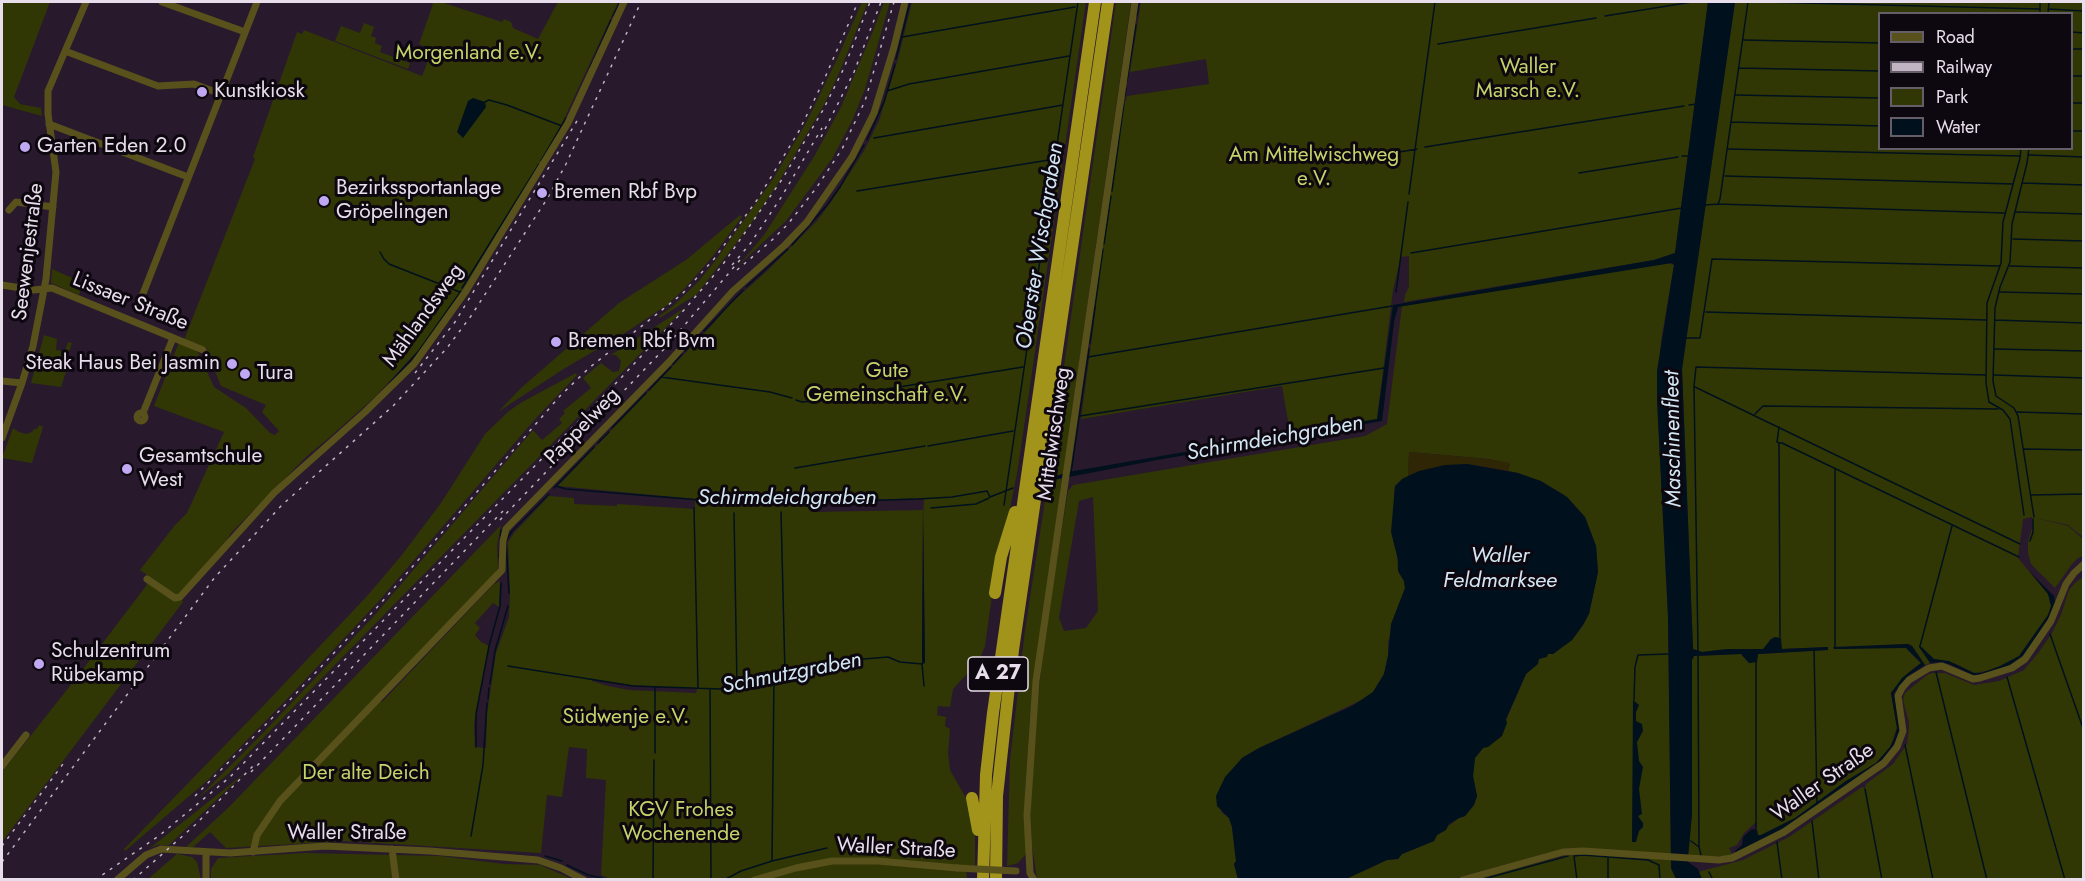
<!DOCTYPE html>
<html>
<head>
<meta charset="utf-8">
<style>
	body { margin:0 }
	#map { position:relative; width:2085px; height:881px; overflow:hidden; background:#28192d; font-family:Jost,sans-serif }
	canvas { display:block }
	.frame { position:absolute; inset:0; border:3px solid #e8ddeb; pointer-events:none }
	.legend { position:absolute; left:1878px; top:12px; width:195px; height:138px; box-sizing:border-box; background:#0d070f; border:2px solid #655d67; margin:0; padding:8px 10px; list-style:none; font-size:18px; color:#e8ddeb }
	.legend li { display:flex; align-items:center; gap:12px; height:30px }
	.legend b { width:30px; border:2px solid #655d67 }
</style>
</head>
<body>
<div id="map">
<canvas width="2085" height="881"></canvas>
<div class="frame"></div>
<ul class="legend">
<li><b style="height:8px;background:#58511b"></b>Road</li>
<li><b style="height:8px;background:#c0b4c3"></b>Railway</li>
<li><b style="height:16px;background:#303704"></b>Park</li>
<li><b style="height:16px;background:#00101d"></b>Water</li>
</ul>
</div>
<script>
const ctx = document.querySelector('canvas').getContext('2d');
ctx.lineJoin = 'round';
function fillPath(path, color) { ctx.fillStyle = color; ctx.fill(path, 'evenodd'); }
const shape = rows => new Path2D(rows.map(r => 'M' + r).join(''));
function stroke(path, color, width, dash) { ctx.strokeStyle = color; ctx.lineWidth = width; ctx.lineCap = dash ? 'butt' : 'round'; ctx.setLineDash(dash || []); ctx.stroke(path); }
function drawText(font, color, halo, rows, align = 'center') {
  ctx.font = font + ' Jost,sans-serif'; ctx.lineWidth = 6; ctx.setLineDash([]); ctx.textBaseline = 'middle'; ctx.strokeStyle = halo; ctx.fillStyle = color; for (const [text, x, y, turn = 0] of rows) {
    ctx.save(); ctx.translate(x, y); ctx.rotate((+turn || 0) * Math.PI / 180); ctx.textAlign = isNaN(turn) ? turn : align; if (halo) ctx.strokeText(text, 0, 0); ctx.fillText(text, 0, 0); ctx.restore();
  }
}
fillPath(shape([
	[2,2,50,2,14,97,20,104,41,108,42,116,2,105],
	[429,2,441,2,502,22,504,19,511,22,513,28,538,39,558,2,618,2,554,141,464,287,434,333,376,396,331,436,307,456,231,533,224,545,180,594,183,602,2,842,2,772,77,677,146,586,150,577,140,570,175,525,187,513,224,432,154,406,179,342,198,352,214,387,246,408,270,433,275,435,279,431,262,412,266,405,221,386,207,352,207,348,184,340,255,159,253,157,297,32,302,34,304,30,422,76,432,50,419,44,433,4],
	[862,2,868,2,840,71,825,103,777,185,750,225,697,294,660,318,659,316,673,306,698,282,715,261,773,179,806,123,838,57],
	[884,2,890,2,865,89,852,121,832,159,786,221,738,266,764,235,815,155,841,107,873,31],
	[912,2,1086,2,1018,468,1009,514,996,566,985,646,979,661,953,689,950,707,938,706,937,715,946,717,945,726,950,729,948,753,950,770,966,798,975,822,975,865,966,865,967,879,610,879,601,875,606,780,586,778,587,749,569,747,562,797,547,795,541,853,344,841,226,848,210,832,193,847,186,847,229,807,501,525,497,545,498,568,494,575,376,697,382,702,494,584,500,581,499,607,493,603,475,623,480,628,475,635,481,642,489,646,474,724,475,747,486,748,487,714,496,653,509,617,510,594,508,542,514,533,549,496,574,498,574,504,617,506,617,504,695,509,695,499,558,486,713,324,728,306,767,271,817,221,831,202,864,151,879,121,898,59],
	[924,498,923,518,925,662,923,664,922,661,923,510,811,512,808,502],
	[592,679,631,685,697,689,696,693,629,690,608,686,592,681],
	[1116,2,1131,2,1063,474,1048,478],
	[1141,2,1708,2,1675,253,1654,260,1404,302,1405,295,1409,287,1409,256,1401,257,1393,290,1377,419,1290,433,1282,386,1081,419,1096,307,1093,305,1123,103,1126,101,1127,96,1209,84,1206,59,1130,72],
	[1735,2,2083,2,2083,537,2068,525,2032,517,2068,526,2083,539,2083,556,2078,558,2072,564,2055,588,2031,564,2028,553,2028,542,2032,528,2032,517,2023,519,2018,558,2048,594,2051,606,2048,615,2019,656,2009,663,1987,671,1974,673,1956,664,1934,659,1921,646,1930,661,1930,663,1925,665,1912,646,1908,644,1833,648,1906,648,1921,663,1909,672,1891,693,1897,728,1890,747,1876,763,1846,781,1795,818,1761,835,1758,835,1756,822,1744,833,1737,845,1729,848,1733,856,1688,857,1692,814,1692,660,1694,656,1741,654,1749,663,1756,662,1758,654,1828,650,1828,647,1782,649,1770,642,1763,649,1728,649,1702,652,1693,649,1682,369],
	[1880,14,2072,14,2072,148,1880,148],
	[364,23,374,27,371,36,376,38,375,43,382,46,380,52,410,63,408,69,335,41,341,26,360,33],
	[740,215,742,217,713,256,685,288,667,305,628,331,562,370,498,412,521,388,619,303,686,260],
	[1668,263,1674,265,1661,341,1657,400,1668,616,1671,854,1577,848,1563,849,1453,879,1346,879,1387,860,1398,859,1402,854,1434,841,1437,835,1459,818,1465,816,1474,805,1477,796,1473,776,1475,758,1506,720,1526,674,1539,659,1548,654,1553,654,1572,640,1583,625,1589,613,1598,572,1596,546,1585,517,1567,497,1556,490,1518,473,1508,471,1510,464,1488,459,1410,452,1409,454,1408,476,1395,486,1394,497,1398,571,1404,581,1405,588,1388,642,1388,656,1384,674,1373,692,1364,699,1259,748,1242,758,1221,812,1229,818,1232,827,1236,861,1234,864,1238,879,1037,879,1032,845,1030,799,1038,699,1044,641,1068,491,1073,485,1365,436,1387,424,1402,306],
	[1093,497,1098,611,1086,628,1064,631,1059,618,1079,501],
	[52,269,79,281,79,286,82,287,79,295,51,283],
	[686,307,227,775,197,799,261,735,374,616,533,430,542,440,562,423,559,419,565,413,563,411,591,388,583,378,601,363,613,372,619,371,621,361,616,355,611,355],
	[44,335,57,339,56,350,65,351,68,342,72,343,67,358,69,363,61,387,31,383],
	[576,373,577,375,536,418,378,602,288,698,208,780,125,851,124,849,266,703,368,595,401,556,441,503,485,434,509,411,522,402],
	[39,425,43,427,32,463,2,458,13,428,19,432,26,434,32,432,34,429,37,429],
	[1062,477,1030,716,1024,812,1027,853,1018,863,1007,866,1010,760,1025,630,1048,481],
	[2083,577,2083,879,1702,880,1698,872,1743,860,1789,837,1862,787,1865,788,1866,784,1893,764,1907,744,1909,730,1909,722,1903,700,1905,693,1927,675,1932,673,1945,673,1974,685,1999,681,2024,670,2039,652,2052,633,2061,615,2069,590,2075,583],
	[246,772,169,845,158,845,150,848],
	[305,853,440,856,504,864,540,865,572,879,211,880,211,869,218,858],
	[177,854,192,857,197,862,201,879,148,879],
	[1581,854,1671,860,1671,868,1676,879,1474,880,1564,856]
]), '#303704');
fillPath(shape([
	[1410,452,1488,459,1510,463,1508,471,1467,464,1433,468,1408,476,1409,454]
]), '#2e2605');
fillPath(shape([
	[1708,2,1735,2,1682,369,1693,649,1702,652,1728,649,1763,649,1771,639,1775,637,1781,638,1782,649,1828,647,1828,650,1758,654,1757,662,1749,663,1741,654,1694,656,1692,660,1692,814,1688,857,1688,862,1698,869,1702,879,1676,879,1671,868,1668,616,1657,400,1657,371,1674,265,1672,263,1398,307,1394,322,1382,421,1157,460,1048,481,1048,478,1074,471,1377,419,1393,305,1654,260,1675,253],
	[473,98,485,102,486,107,463,138,457,132,468,101],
	[1467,464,1518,473,1541,481,1567,497,1585,517,1596,546,1598,572,1589,614,1583,625,1572,640,1553,654,1548,654,1547,657,1539,659,1538,664,1526,674,1506,719,1507,723,1502,736,1488,747,1483,748,1475,758,1473,776,1477,796,1474,805,1465,816,1459,818,1449,824,1446,830,1437,835,1434,841,1402,854,1398,859,1387,860,1346,879,1238,879,1234,864,1236,861,1232,827,1229,818,1217,806,1216,796,1225,777,1242,758,1259,748,1352,706,1373,692,1384,674,1388,656,1391,624,1405,588,1404,581,1398,571,1398,560,1391,532,1395,486,1402,479,1419,471,1445,465],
	[923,510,925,662,924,664,922,661],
	[2029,571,2054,596,2055,603,2052,613,2026,653,2017,661,2002,669,1988,674,1975,676,1949,664,1940,662,1930,663,1919,647,1919,645,1934,659,1949,661,1974,673,1981,673,2000,666,2019,656,2048,615,2051,606,2048,594],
	[1908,644,1912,646,1925,665,1908,676,1894,693,1900,730,1895,743,1883,759,1797,821,1736,853,1735,851,1742,845,1743,837,1752,829,1754,830,1756,827,1758,835,1761,835,1795,818,1846,781,1876,763,1890,747,1894,739,1897,728,1891,693,1902,678,1921,663,1906,648,1840,649,1834,649,1833,647],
	[1633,700,1639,705,1636,712,1636,721,1642,724,1643,731,1637,742,1639,761,1643,767,1639,789,1642,814,1638,816,1643,823,1643,827,1639,831,1636,842,1632,842]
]), '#00101d');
stroke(shape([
	[1763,2,2040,9],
	[2048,9,2084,11],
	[2040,14,2040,2],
	[2048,14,2049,2],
	[613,16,620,2],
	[1137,16,1139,2],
	[1605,16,1692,2],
	[2072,32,2084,33],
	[902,37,1075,7],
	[1744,40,1880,43],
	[1438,44,1596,18],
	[2072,49,2084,49],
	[594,59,611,20],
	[896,59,910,2],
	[590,67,593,61],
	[1739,68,1880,71],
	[2072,76,2084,76],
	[1127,81,1136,25],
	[887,91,909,84,1069,56],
	[1736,95,1880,98],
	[1125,96,1126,88],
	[485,102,489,100,507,105,562,126],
	[2072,103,2084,103],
	[1689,105,1697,104],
	[1731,122,1880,126],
	[2072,131,2084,131],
	[874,138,1063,105],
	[867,140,884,102,895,64],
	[1425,147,1684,106],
	[2021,148,2020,158,2003,222,2001,263,1987,303,1986,383,1989,402,2003,410,2010,419,2024,515],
	[2029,148,2027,163,2012,224,2010,262,2000,287,1995,308,1993,381,1996,396,2014,408,2018,416,2034,517],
	[1728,149,2020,156],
	[2029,155,2084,157],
	[1682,156,1690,156],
	[541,161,566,118],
	[1334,163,1417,149],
	[1579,173,1678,157],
	[1725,176,2013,184],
	[2022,183,2084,185],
	[857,191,1049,160],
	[1112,191,1124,103],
	[1409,194,1435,2],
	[1718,204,2004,213],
	[1705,205,1718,204,1720,199,1748,2],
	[2016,212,2084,214],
	[2013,239,2084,241],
	[1104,244,1111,196],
	[792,245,827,205,840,187,864,145],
	[380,252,384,259,389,264,460,292],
	[1411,253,1682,208],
	[2010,266,2084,268],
	[746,287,788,249],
	[462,288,539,164],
	[1396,292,1408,202],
	[2000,292,2084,294],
	[1706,312,1986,320],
	[1995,320,2084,323],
	[704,331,743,290],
	[1685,338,1700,338,1712,259,2000,266],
	[1090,343,1103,249],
	[1995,349,2084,351],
	[685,351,701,334],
	[1088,357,1392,306],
	[673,364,682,354],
	[1994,375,2084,378],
	[661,377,770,392,792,398],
	[389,384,418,352,461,291],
	[1695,387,2020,544],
	[649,390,671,367],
	[796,400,802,402,812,401,1023,367],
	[2017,412,2084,414],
	[1755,414,1763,406,1998,409],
	[1080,416,1384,368],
	[1779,427,1777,442,1779,443,1780,637],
	[612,428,646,393],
	[598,443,609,432],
	[1779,443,1782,443,2019,557],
	[928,446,1013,431],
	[2024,449,2084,450],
	[795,468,925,446],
	[1071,473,1089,349],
	[556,486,566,489,725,502,789,503,918,499,952,497,987,491,990,497,1013,488],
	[554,488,594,447],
	[2031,495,2084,494],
	[1004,505,1078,2],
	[694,508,698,688],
	[931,508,976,504,989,498],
	[781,512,785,674],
	[734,513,737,686],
	[2030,541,2033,532,2033,519],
	[499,558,501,530],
	[509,593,506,541,512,531,549,494],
	[2050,634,2084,731],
	[1920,646,1952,526],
	[1835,648,1835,469],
	[1814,649,1817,804],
	[1698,651,1694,386,1696,367,1986,375],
	[1698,656,1699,847],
	[1756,661,1756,827],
	[922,664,924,686],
	[508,666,633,686,720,689,739,687,774,676,818,672,840,661,888,657,900,662,922,664,924,661],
	[1936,672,1987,880],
	[2007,677,2065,880],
	[490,684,495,651,508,606],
	[710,689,711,880],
	[488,699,489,688],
	[1634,700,1635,667,1638,655,1668,654],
	[1905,745,1933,880],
	[476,747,476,714,489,646,500,606,501,583],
	[655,753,655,688],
	[1865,789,1882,880],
	[1812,821,1819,880],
	[471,836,483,765,487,703],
	[1691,841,1699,847,1701,855],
	[1777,842,1782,880],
	[545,856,562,861],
	[1608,858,1608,880],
	[772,861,774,676],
	[567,865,588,875,602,878],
	[1709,872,1713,880],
	[611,879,619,880],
	[653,880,654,760],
	[724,880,741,871,772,861,827,848],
	[1480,880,1568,856],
	[1577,880,1574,856,1583,855,1648,860,1659,865,1660,880]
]), '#00101d', 1.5);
stroke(shape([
	[162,2,245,32],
	[65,51,158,86,194,84,221,94],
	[49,124,188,177],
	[9,210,16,202,53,207],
	[2,285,34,290,52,288,203,350],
	[137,309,257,2],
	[2,381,22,383],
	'137 417a4 4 0 1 1 8 0a4 4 0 1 1-8 0Z',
	[143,413,173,338],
	[2,438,22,383,33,346,46,279,56,172,48,114,48,91,86,2],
	[147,579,175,598,180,597,274,493,365,412,414,364,466,291,568,123,624,2],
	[2,766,26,735],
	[392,849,396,880],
	[253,852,257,835,280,801,502,570,503,541,506,529,669,362,733,291,785,245,807,222,852,157,874,113,894,47,905,2],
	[117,880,146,855,161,849,230,853,325,846,430,851,538,860,561,868,584,880],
	[206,880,206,853],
	[754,880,796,868,832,861,878,861,957,868],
	[1034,880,1030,873,1027,815,1036,681,1135,2],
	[1462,880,1563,852,1583,851,1719,860,1732,858,1784,832,1884,763,1897,747,1903,731,1898,696,1902,688,1909,680,1929,668,1942,666,1973,679,1980,678,2012,668,2025,659,2051,621,2066,584,2074,573,2084,564]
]), '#58511b', 7);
stroke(shape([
	[995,593,1001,557,1015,512],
	[972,798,978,830],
	[983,880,986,775,993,713,1095,2],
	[996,880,997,796,1013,650,1108,2]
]), '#a2941a', 12);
stroke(shape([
	[821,137,854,72,881,2],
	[732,265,750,244,782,196,822,128],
	[737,270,771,241,788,224,817,187,842,149,865,101,894,2],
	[415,373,455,322,580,116],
	[500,520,665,348,740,260],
	[251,772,503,511],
	[195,796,286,704,381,603,560,396,589,368,682,294,714,259,757,200,799,131,823,82,858,2],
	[2,846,63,764],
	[2,862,215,577,282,505,393,406,447,348,471,316,547,199,566,164,641,2],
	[95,880,160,835,230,777,620,379,684,310,721,267,783,178,823,110,844,68,870,2],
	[133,880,195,825,255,764]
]), '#c0b4c3', 1.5, [3, 6]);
stroke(shape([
	[957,868,1016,871]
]), '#58511b', 7);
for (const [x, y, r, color] of [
	[202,92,6,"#c0a8f3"],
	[25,147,6,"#c0a8f3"],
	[542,193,6,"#c0a8f3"],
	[324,201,6,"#c0a8f3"],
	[556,342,6,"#c0a8f3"],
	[232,364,6,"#c0a8f3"],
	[245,374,6,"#c0a8f3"],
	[127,469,6,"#c0a8f3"],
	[39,664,6,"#c0a8f3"]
]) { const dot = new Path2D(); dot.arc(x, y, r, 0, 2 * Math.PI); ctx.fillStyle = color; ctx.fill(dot); stroke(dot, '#0d070f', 2); }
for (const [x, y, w] of [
	[998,674,60]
]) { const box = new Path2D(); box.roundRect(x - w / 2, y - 17, w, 34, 4.5); ctx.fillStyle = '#0d070f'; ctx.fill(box); stroke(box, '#e8ddeb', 1.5); }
drawText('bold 20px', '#e8ddeb', null, [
	["A 27",998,674]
]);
drawText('21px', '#c3d469', '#0d070f', [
	["Morgenland e.V.",469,54],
	["Waller",1528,68],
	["Marsch e.V.",1528,92],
	["Am Mittelwischweg",1314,156],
	["e.V.",1314,180],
	["Gute",887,372],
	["Gemeinschaft e.V.",887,396],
	["Südwenje e.V.",626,718],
	["Der alte Deich",366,774],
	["KGV Frohes",681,811],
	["Wochenende",681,835]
]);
drawText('21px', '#e8ddeb', '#0d070f', [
	["Kunstkiosk",214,92],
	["Garten Eden 2.0",37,147],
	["Bezirkssportanlage",336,189],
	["Gröpelingen",336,213],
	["Bremen Rbf Bvp",554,193],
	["Bremen Rbf Bvm",568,342],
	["Steak Haus Bei Jasmin",220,364,"right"],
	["Tura",257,374],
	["Gesamtschule",139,457],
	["West",139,481],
	["Schulzentrum",51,652],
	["Rübekamp",51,676]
], 'left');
drawText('21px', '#e8ddeb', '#0d070f', [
	["Seewenjestraße",29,252,-83],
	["Lissaer Straße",130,302,22],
	["Mählandsweg",424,316,-54],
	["Pappelweg",583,427,-46],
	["Mittelwischweg",1055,434,-82],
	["Waller Straße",1823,783,-35],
	["Waller Straße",347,834],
	["Waller Straße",896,849,3]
]);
drawText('italic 22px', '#d3e6f3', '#0d070f', [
	["Oberster Wischgraben",1041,246,-81],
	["Schirmdeichgraben",1275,439,-10],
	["Maschinenfleet",1674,439,-91],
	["Schirmdeichgraben",787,499],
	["Waller",1500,557],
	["Feldmarksee",1500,582],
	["Schmutzgraben",792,674,-11]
]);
</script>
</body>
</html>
